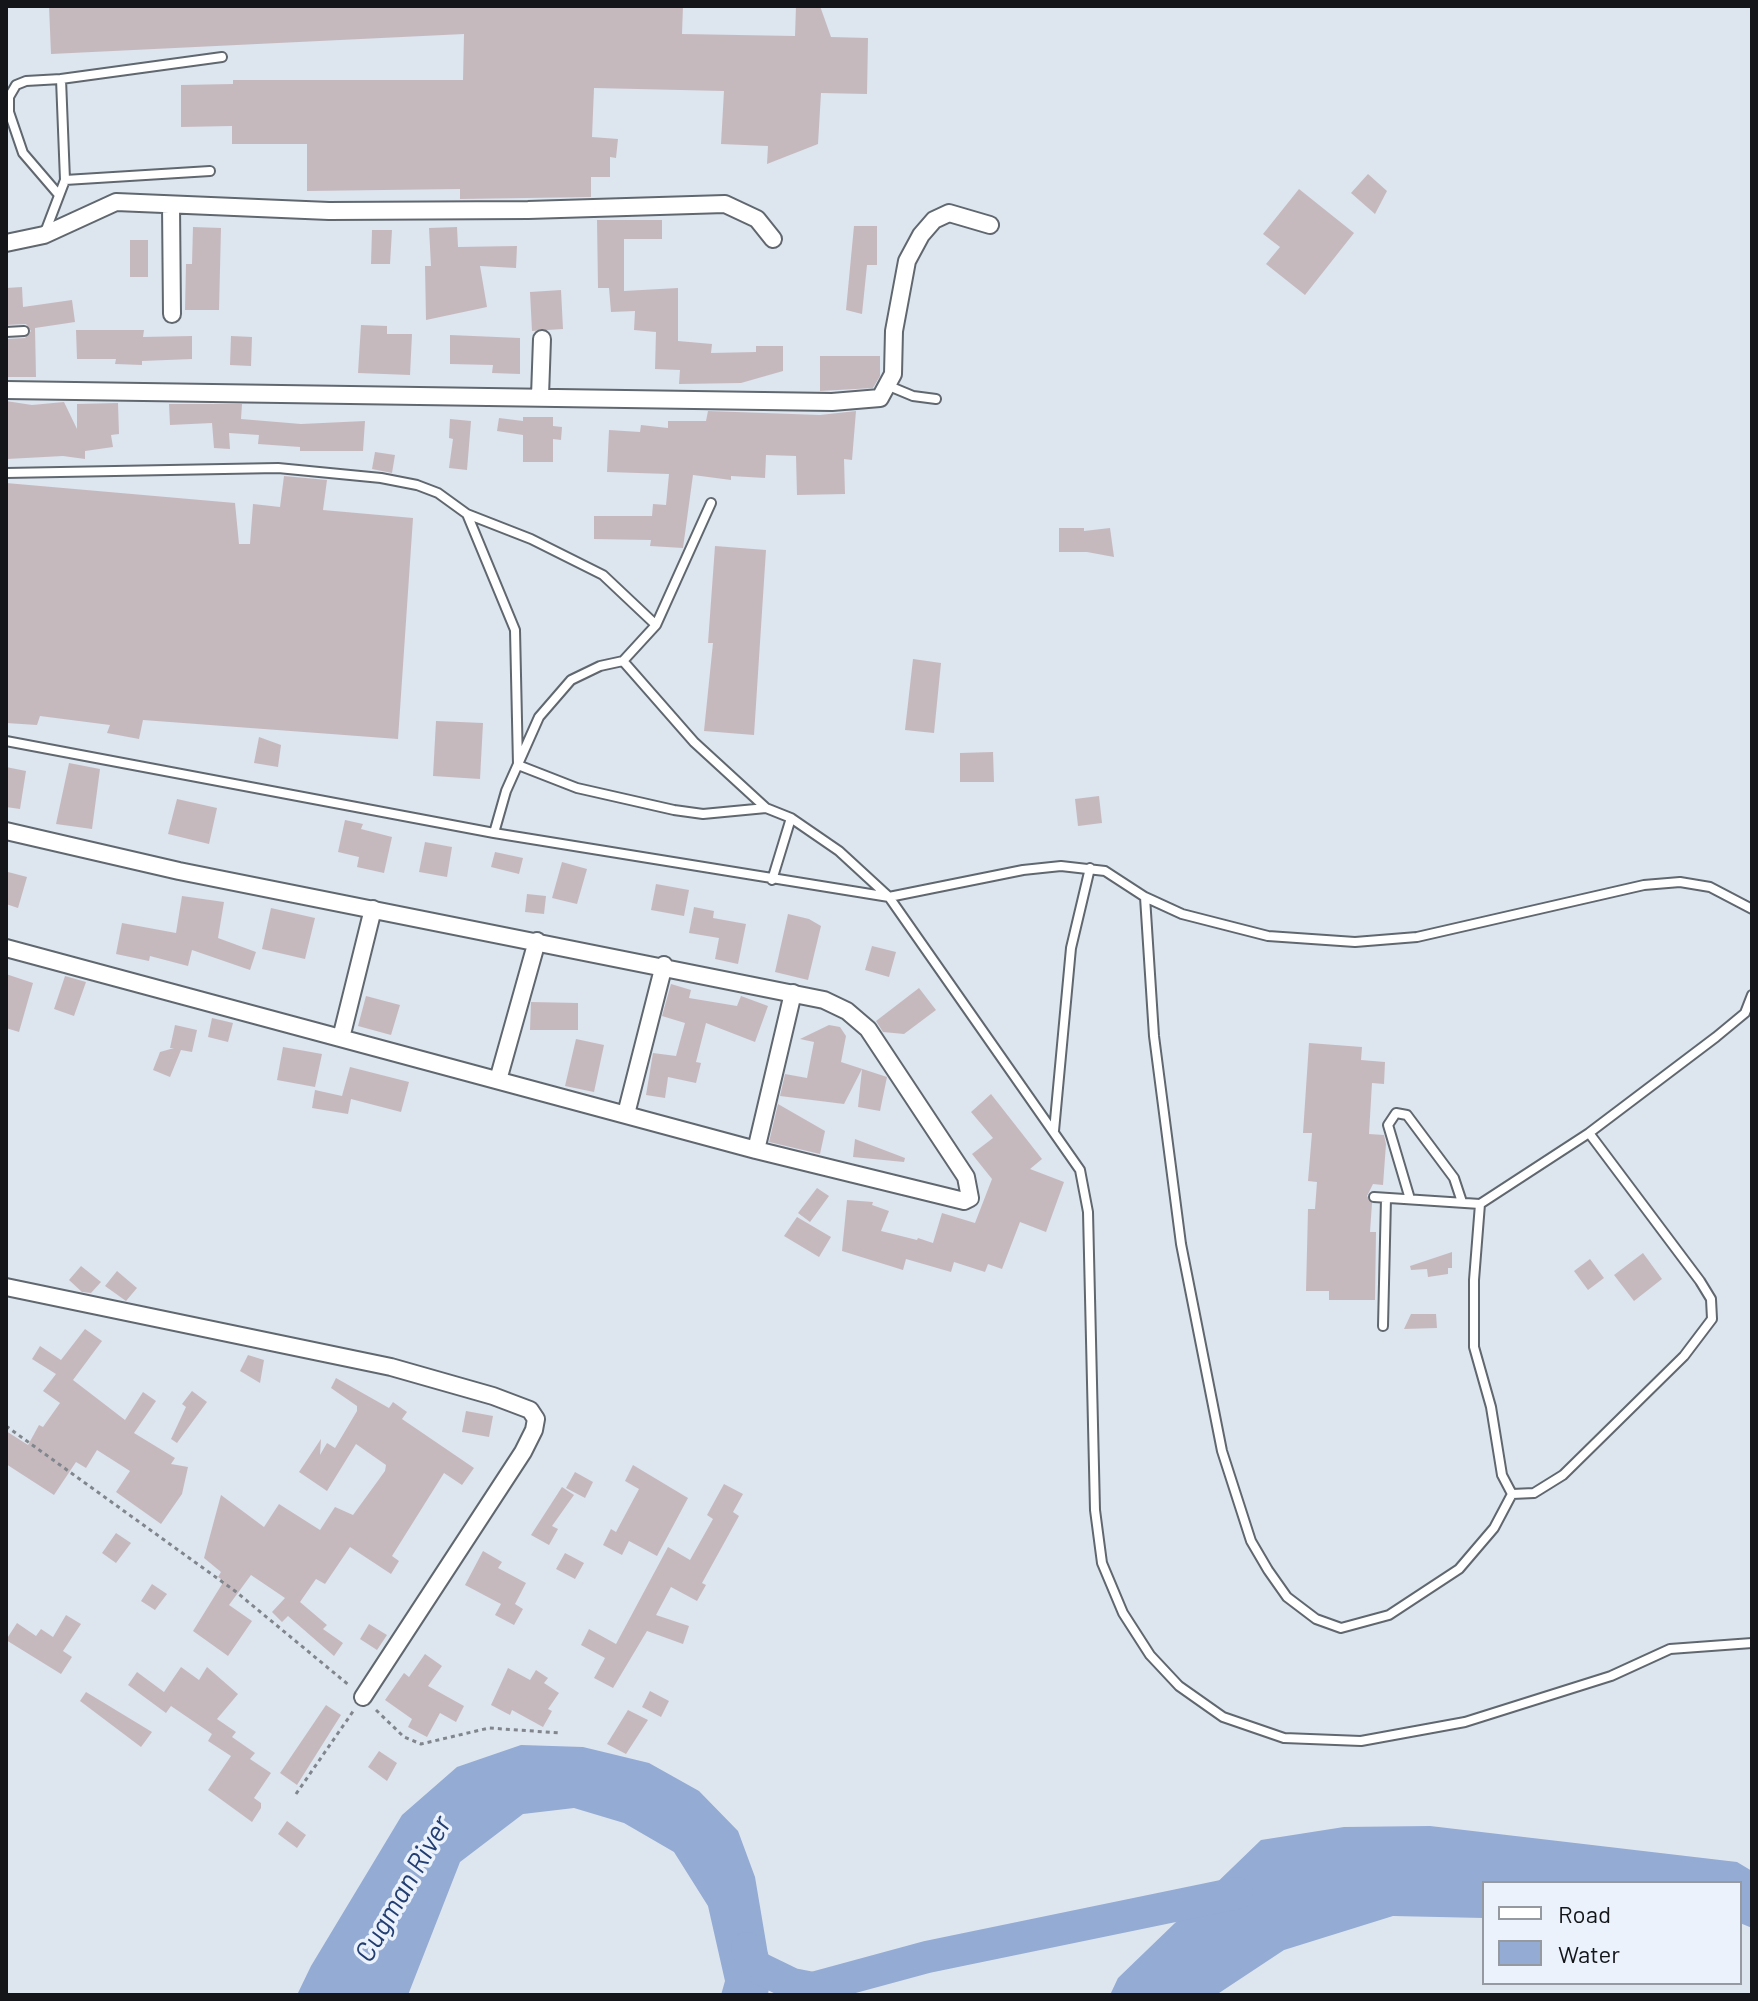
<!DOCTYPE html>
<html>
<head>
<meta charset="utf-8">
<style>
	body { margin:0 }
	#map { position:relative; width:1758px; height:2001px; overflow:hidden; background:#dde5ef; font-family:Barlow,sans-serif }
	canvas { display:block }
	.frame { position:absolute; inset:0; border:8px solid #131518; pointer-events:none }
	.legend { position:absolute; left:1482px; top:1881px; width:260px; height:104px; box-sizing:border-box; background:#ebf2fc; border:2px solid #959aa1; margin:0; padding:10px 14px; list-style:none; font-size:24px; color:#131518 }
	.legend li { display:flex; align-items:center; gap:16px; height:40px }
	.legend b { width:40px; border:2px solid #959aa1 }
</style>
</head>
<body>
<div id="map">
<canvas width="1758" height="2001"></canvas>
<div class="frame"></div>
<ul class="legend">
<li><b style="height:10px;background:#fff"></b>Road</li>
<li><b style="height:22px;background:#94abd4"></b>Water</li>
</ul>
</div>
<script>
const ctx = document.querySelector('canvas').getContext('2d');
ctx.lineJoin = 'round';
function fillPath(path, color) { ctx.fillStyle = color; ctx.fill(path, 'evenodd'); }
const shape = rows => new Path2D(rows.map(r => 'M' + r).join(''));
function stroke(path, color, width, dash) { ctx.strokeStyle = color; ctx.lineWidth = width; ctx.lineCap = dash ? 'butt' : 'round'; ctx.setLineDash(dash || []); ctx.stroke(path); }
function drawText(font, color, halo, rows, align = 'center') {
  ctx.font = font + ' Barlow,sans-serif'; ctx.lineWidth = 7; ctx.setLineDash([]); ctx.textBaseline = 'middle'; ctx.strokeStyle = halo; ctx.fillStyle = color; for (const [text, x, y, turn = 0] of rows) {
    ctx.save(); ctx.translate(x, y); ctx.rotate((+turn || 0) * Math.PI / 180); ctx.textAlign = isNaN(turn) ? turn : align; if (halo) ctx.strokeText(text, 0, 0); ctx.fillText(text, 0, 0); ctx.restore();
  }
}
fillPath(shape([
	[521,1745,583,1747,649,1763,699,1791,738,1831,755,1877,771,1972,768,1995,721,1995,725,1981,708,1906,674,1852,624,1823,574,1808,523,1814,460,1862,408,1995,297,1995,311,1966,402,1815,457,1767],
	[1430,1826,1737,1862,1752,1871,1752,1928,1740,1923,1740,1883,1484,1883,1484,1918,1393,1916,1284,1950,1216,1995,1110,1995,1118,1978,1261,1840,1344,1827]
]), '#94abd4');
stroke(shape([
	[747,1948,757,1967,792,1984,813,1988,927,1957,1237,1893]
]), '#94abd4', 32);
fillPath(shape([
	[49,6,683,6,682,34,795,36,796,6,820,6,831,37,868,38,867,94,821,93,818,144,767,164,768,146,721,144,724,91,594,88,592,137,618,139,616,158,610,157,610,177,591,177,591,197,460,199,460,189,307,191,307,144,232,144,232,126,181,127,181,85,233,84,233,80,463,80,464,34,51,54],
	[1368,174,1387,191,1375,214,1351,193],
	[1299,189,1354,233,1305,295,1266,264,1280,247,1263,234],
	[597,220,662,220,662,239,624,239,624,291,678,288,678,341,712,344,711,353,756,352,756,346,783,346,783,371,741,383,679,384,680,370,655,369,656,332,634,330,635,311,611,312,609,288,598,288],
	[854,226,877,226,877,265,867,265,862,314,846,310],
	[193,227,221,228,219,310,185,310,186,264,192,264],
	[457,227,458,247,517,246,516,268,480,266,487,307,426,320,425,266,431,266,429,228],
	[372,230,392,230,390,264,371,264],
	[130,240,148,240,148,277,130,277],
	[22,287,23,307,72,300,75,322,35,328,36,377,6,377,6,339,25,338,31,331,26,324,6,325,6,288],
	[561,290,563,329,532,331,530,292],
	[361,325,387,326,387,334,412,334,410,375,358,373],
	[76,330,144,330,143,337,192,336,192,359,142,361,142,365,115,364,116,359,77,359],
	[450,335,520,338,520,374,492,373,493,365,450,364],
	[231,336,252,337,251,366,230,365],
	[820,356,880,356,880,376,873,388,820,391],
	[6,401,32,405,64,402,77,429,77,404,118,403,119,434,111,435,113,447,85,451,85,459,63,456,7,459],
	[169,404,242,404,241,419,301,424,365,421,363,451,300,451,300,447,258,444,259,435,229,433,230,449,214,448,212,423,170,425],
	[708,411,820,415,856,411,852,460,844,459,845,494,797,495,796,456,766,455,765,478,731,476,731,480,693,475,683,548,650,546,651,540,594,539,594,516,652,516,653,504,666,505,669,474,607,472,609,430,640,432,641,425,668,428,668,421,706,421],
	[523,417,553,417,553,426,562,427,561,440,553,439,553,462,523,462,523,435,497,431,499,418,523,421],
	[450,419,471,421,467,470,449,468,453,439,449,438],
	[375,452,395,455,392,473,372,469],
	[284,476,327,480,323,510,413,518,398,739,143,720,139,739,107,733,110,725,40,716,37,725,6,723,6,483,235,503,239,544,250,544,253,504,280,507],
	[1059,528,1084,528,1084,531,1110,528,1114,557,1087,552,1059,552],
	[715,546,766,550,754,735,704,731,713,643,708,643],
	[913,659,941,663,934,733,905,730],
	[436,721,483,723,480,779,433,776],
	[259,737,281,745,278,767,254,763],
	[993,752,994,782,960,782,960,753],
	[69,763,100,769,92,829,56,824],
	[6,767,26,771,20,809,6,807],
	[1099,796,1102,823,1078,826,1075,799],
	[177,799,217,808,209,844,168,834],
	[345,820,363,824,361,829,392,837,384,873,357,867,359,857,338,852],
	[425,842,452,847,447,877,419,872],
	[495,852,523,858,519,874,491,867],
	[562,862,587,869,577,904,552,898],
	[8,872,27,877,18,908,6,904],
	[656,884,689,890,684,916,651,910],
	[527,894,546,896,544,914,525,912],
	[182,896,224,902,218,938,256,952,250,970,192,950,188,966,150,956,149,961,116,954,122,923,176,933],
	[694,907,714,911,713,918,746,924,738,964,715,959,719,938,689,933],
	[271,908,315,918,305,959,262,949],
	[788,914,809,919,821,926,808,980,775,972],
	[872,946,896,952,889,977,865,970],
	[6,974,33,983,19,1032,6,1028],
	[65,976,86,982,74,1016,54,1009],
	[671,984,691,990,689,998,737,1006,741,996,768,1006,755,1042,706,1023,696,1062,701,1063,696,1083,668,1077,665,1098,646,1095,653,1053,676,1056,685,1023,662,1016],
	[919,988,936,1010,904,1034,883,1032,876,1021],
	[366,996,400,1005,391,1035,358,1026],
	[531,1002,578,1003,578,1030,530,1030],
	[212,1018,233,1023,228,1042,208,1037],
	[175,1025,197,1030,192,1052,181,1050,170,1077,153,1070,160,1052,174,1048,170,1048],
	[829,1025,840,1027,846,1036,841,1062,887,1077,880,1111,858,1107,862,1069,844,1104,780,1096,785,1074,807,1078,814,1042,800,1039],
	[576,1039,604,1045,594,1092,565,1086],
	[1309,1043,1362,1047,1361,1060,1385,1062,1384,1084,1372,1083,1369,1134,1384,1135,1386,1144,1383,1185,1373,1184,1367,1196,1372,1203,1370,1232,1376,1232,1375,1300,1329,1300,1329,1291,1306,1291,1308,1209,1315,1209,1317,1182,1308,1181,1312,1133,1303,1133],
	[283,1047,322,1054,315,1087,277,1080],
	[350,1067,409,1082,401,1112,351,1099,348,1114,312,1108,315,1090,342,1096],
	[991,1094,1042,1159,1030,1169,1064,1182,1046,1232,1020,1222,1002,1269,988,1264,985,1272,954,1262,951,1272,906,1259,903,1270,842,1251,847,1200,873,1202,872,1205,889,1211,881,1231,917,1240,918,1238,933,1243,942,1213,975,1223,992,1179,972,1154,993,1138,971,1112],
	[778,1104,825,1131,820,1154,769,1142],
	[855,1139,905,1158,904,1162,853,1157],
	[817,1188,829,1196,810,1222,798,1213],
	[797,1217,831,1237,819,1257,784,1236],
	[1452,1252,1452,1268,1448,1268,1448,1274,1428,1277,1427,1269,1411,1270,1410,1266],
	[1643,1253,1662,1279,1634,1301,1614,1275],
	[1590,1259,1604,1278,1588,1290,1574,1271],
	[81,1266,101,1282,91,1293,82,1292,69,1280],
	[117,1271,137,1288,126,1301,105,1286],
	[1411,1314,1436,1314,1437,1328,1404,1329],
	[85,1329,102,1341,73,1380,125,1420,143,1392,156,1401,134,1433,175,1458,171,1464,188,1467,182,1494,161,1524,116,1492,130,1471,97,1450,86,1468,76,1462,54,1495,6,1464,6,1431,28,1445,39,1425,43,1427,60,1403,43,1391,56,1374,32,1359,40,1346,61,1360],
	[248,1355,264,1360,260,1383,240,1371],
	[336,1378,389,1408,393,1402,407,1412,402,1419,474,1468,462,1485,444,1473,392,1556,399,1561,391,1574,350,1547,325,1584,316,1579,300,1602,327,1625,323,1629,343,1643,334,1656,288,1616,282,1622,272,1612,285,1598,251,1575,229,1605,252,1621,228,1656,193,1631,224,1581,218,1577,221,1572,204,1558,221,1495,264,1527,279,1504,320,1530,335,1507,353,1515,385,1471,386,1465,356,1444,327,1491,299,1472,321,1439,320,1455,327,1443,335,1448,357,1411,357,1406,331,1388],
	[192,1391,207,1402,177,1443,171,1439,186,1407,182,1404],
	[466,1411,493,1416,489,1437,462,1432],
	[633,1465,688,1498,657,1556,629,1541,622,1555,603,1545,611,1529,616,1532,639,1489,625,1481],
	[575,1472,593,1482,585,1498,566,1488],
	[724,1484,743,1494,733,1512,739,1516,702,1583,706,1585,697,1601,671,1587,656,1615,689,1626,683,1644,647,1631,613,1688,594,1678,605,1658,581,1645,589,1629,616,1644,668,1547,690,1560,713,1519,707,1515],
	[562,1487,574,1495,552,1526,558,1529,549,1545,531,1535],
	[116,1533,131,1543,116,1563,102,1553],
	[483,1551,502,1562,498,1568,526,1583,515,1604,523,1609,514,1625,495,1615,501,1604,465,1585],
	[565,1553,584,1563,575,1579,556,1569],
	[152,1584,167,1594,155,1610,141,1601],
	[66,1615,81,1624,63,1651,72,1657,61,1674,6,1640,17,1623,36,1636,41,1629,53,1637],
	[369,1624,387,1635,377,1650,360,1639],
	[425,1654,442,1666,428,1686,464,1706,456,1722,440,1713,427,1737,408,1727,412,1719,385,1700,404,1673,409,1677],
	[181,1667,199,1680,207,1667,238,1694,217,1719,236,1732,232,1737,255,1753,250,1759,271,1773,254,1798,261,1803,261,1808,252,1822,208,1790,231,1756,208,1741,212,1734,171,1706,166,1713,128,1685,137,1672,164,1692],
	[508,1668,530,1680,536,1670,548,1678,544,1683,559,1693,548,1709,552,1711,543,1727,512,1710,510,1715,491,1705],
	[650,1691,669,1701,661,1717,642,1707],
	[86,1692,152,1732,141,1747,80,1701],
	[326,1705,341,1715,297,1785,280,1773],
	[628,1710,648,1720,626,1754,607,1744],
	[379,1751,397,1763,387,1781,368,1767],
	[287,1821,306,1835,297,1848,278,1834]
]), '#c6b9be');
const lane = shape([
	[65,180,210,171],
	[59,195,23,153,9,112,9,97,16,85,26,81,61,79],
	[44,235,65,180,61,79,222,57],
	[6,332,24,331],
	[889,386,913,396,936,399],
	[6,473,278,468,381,478,417,485,438,493,467,514,531,539,603,575,656,625],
	[467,514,515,630,518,765,577,788,674,810,703,814,766,808],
	[623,661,694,742,766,808,791,818,772,880],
	[6,741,494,833,889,897,1023,870,1061,866,1105,871,1145,897,1154,1036,1181,1244,1222,1451,1251,1541,1268,1570,1287,1597,1316,1619,1341,1628,1389,1615,1459,1569,1494,1528,1512,1494,1502,1475,1491,1407,1474,1347,1474,1280,1480,1204,1589,1133,1716,1037,1745,1013,1752,995],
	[791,818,839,851,889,897,1080,1170,1088,1212,1095,1510,1102,1563,1123,1613,1150,1655,1179,1686,1223,1717,1284,1738,1361,1741,1465,1722,1611,1676,1670,1649,1752,1643],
	[494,833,506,791,539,717,571,680,600,666,623,661,656,625,711,503],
	[1145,897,1182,914,1268,936,1355,942,1417,937,1644,885,1680,882,1710,887,1752,909],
	[1054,1131,1071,948,1090,868],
	[1374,1197,1480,1204],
	[1410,1199,1388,1125,1396,1113,1407,1115,1454,1178,1462,1202],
	[1383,1326,1386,1198],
	[1512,1494,1534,1493,1563,1475,1684,1356,1712,1319,1711,1299,1700,1281,1589,1133]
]);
const street = shape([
	[171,205,172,314],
	[6,243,44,235,116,202,329,211,528,210,725,204,757,219,773,239],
	[6,390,832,402,880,398,893,374,894,331,907,261,921,235,934,220,949,213,990,225],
	[540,396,542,339],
	[6,831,179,871,824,1000,847,1011,868,1029,966,1177,970,1198,964,1201,756,1150,6,948],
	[341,1038,373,909],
	[498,1080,537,941],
	[626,1114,664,965],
	[756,1150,793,993],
	[6,1287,391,1367,493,1396,530,1410,536,1419,534,1430,523,1452,363,1697]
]);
stroke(lane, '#60676f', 12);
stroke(street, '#60676f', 20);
stroke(shape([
	[6,1426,235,1591,350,1686],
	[376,1710,404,1737,421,1744,489,1728,561,1733],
	[296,1794,354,1710]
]), '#81868d', 3, [4, 4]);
stroke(lane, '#fff', 8);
stroke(street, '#fff', 16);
drawText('italic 28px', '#223d71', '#ebf2fc', [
	["Cugman River",403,1889,-60]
]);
</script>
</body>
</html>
